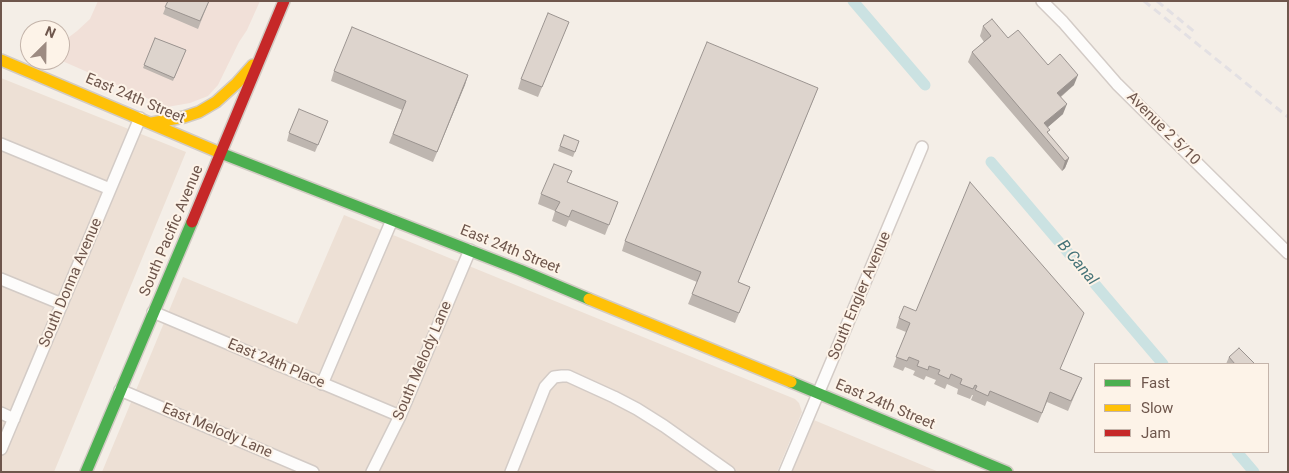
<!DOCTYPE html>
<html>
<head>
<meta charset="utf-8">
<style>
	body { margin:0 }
	#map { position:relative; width:1289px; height:473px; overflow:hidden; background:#f4eee7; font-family:Roboto,sans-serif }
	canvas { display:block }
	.frame { position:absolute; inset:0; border:2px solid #6e564c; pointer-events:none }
	.legend { position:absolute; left:1094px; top:363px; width:175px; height:90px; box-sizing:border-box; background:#fdf3e8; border:1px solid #c4b4aa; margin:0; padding:6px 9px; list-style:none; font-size:15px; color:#6e564c }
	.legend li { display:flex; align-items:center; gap:10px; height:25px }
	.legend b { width:25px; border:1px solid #c4b4aa }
	.north { position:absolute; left:20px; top:20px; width:50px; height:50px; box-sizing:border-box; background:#fdf3e8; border:1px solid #c4b4aa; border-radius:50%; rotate:23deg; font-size:14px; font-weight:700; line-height:20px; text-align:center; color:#6e564c }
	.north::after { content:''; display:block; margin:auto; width:18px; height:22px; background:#9d8b82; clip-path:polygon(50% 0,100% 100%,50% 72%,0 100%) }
</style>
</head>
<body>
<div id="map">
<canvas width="1289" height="473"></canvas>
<div class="frame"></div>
<ul class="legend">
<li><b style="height:6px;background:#4caf50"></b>Fast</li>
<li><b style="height:6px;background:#ffc107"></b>Slow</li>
<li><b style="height:6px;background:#c62828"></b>Jam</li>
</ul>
<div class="north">N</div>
</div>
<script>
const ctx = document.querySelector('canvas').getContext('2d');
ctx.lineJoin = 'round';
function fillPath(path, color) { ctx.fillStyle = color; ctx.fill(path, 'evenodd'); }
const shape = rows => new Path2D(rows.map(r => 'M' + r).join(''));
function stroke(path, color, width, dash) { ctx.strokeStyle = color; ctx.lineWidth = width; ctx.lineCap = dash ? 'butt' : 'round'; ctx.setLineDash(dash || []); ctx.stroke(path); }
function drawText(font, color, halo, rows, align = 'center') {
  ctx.font = font + ' Roboto,sans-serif'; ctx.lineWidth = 4; ctx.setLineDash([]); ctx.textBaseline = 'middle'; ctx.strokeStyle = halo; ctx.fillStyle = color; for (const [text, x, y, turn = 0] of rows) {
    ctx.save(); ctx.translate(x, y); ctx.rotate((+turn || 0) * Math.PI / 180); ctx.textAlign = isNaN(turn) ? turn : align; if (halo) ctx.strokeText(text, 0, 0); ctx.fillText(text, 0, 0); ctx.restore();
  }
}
fillPath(shape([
	[1,78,186,152,54,472,1,472],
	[344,215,795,399,799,403,802,412,777,472,102,472,183,277,297,324],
	[809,418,939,472,786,472]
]), '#ede0d5');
fillPath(shape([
	[98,1,260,1,247,30,239,42,218,85,208,96,190,103,167,107,60,60,60,44,77,31,90,19]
]), '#f1e0d8');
stroke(shape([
	[853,1,925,85],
	[991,162,1163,364],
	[1237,452,1254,472]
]), '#cbe2e2', 11);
const street = shape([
	[1042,1,1063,22,1117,84,1288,253],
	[1,144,110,189],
	[1,279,62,304],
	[153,312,400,416],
	[322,384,392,220],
	[120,390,313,472],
	[1,413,14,419],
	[1,449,140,118],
	[372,472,400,416,470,250],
	[511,472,545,387,554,377,562,376,568,376,614,397,637,409,664,426,729,472],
	[785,472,922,147]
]);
const fast = shape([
	[218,152,520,270,589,299],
	[791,382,1007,472],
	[86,472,192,222]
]);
const slow = shape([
	[1,60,218,152],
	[152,123,184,117,199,112,216,102,237,83,253,65],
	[589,299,791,382]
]);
const jam = shape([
	[192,222,284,1]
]);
stroke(street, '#d3cbc6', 14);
stroke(fast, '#d2cbc4', 14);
stroke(slow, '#d2cbc4', 14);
stroke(jam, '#d2cbc4', 14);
stroke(street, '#fdfcfb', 11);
stroke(fast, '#4caf50', 11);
stroke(slow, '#ffc107', 11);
stroke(jam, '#c62828', 11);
stroke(shape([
	[1144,1,1288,117],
	[1157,1,1196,33]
]), '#e3e0e3', 3, [8, 5]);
fillPath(shape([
	[168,1,209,1,198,29,163,14],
	[569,22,538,97,518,89,521,79],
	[983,26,1008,38,1048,65,1074,85,1061,97,1063,114,1048,127,1048,134,1069,158,1065,168,1062,171,968,62,972,52,984,42,980,36],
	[155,38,186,50,173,81,143,68],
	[334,71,468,75,433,162,389,143,402,110,331,81],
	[818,88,738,282,750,287,735,323,688,304,697,282,622,251,625,241],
	[328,121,315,152,287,141,289,133],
	[564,135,579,141,573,157,558,151],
	[567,182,618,202,605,235,569,220,566,227,552,221,555,211,538,204,541,194],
	[916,311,1080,322,1060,369,1082,378,1068,411,1047,402,1038,423,987,401,985,406,971,400,973,395,972,395,970,399,957,394,958,389,947,384,945,389,934,384,936,380,926,376,924,380,913,375,915,371,905,367,903,371,893,367,906,332,896,328,899,318],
	[1229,357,1255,364,1226,364]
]), '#beb6b0');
fillPath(shape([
	[468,75,465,85,433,162,437,152],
	[1078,75,1074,85,1054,102,1057,93],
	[818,88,814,98,734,292,738,282],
	[1067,104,1063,114,1041,133,1044,123],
	[1069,158,1065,168,1062,171,1065,161]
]), '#9b9490');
const building = shape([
	[168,1,209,1,200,21,165,7,168,1],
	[548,13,569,22,542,87,521,79,548,13],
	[992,19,1008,38,1018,30,1048,65,1060,54,1078,75,1057,93,1067,104,1044,123,1050,130,1047,132,1069,158,1065,161,972,52,991,36,983,26,992,19],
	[352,27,468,75,437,152,393,134,406,101,334,71,352,27],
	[155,38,186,50,174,78,144,65,155,38],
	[707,42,818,88,738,282,750,287,739,313,692,294,701,272,625,241,707,42],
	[299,109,328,121,318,145,289,133,299,109],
	[564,135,579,141,575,152,560,146,564,135],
	[554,164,572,171,567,182,618,202,609,225,572,210,569,217,555,211,560,202,541,194,554,164],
	[970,182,1084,313,1060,369,1082,378,1071,401,1050,392,1042,413,990,391,988,396,975,390,977,386,975,385,973,389,960,384,962,379,951,374,949,379,938,374,940,370,929,366,928,370,917,366,919,361,909,357,907,361,896,357,910,323,899,318,904,306,916,311,970,182],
	[1239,348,1255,364,1235,364,1229,357,1239,348]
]);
fillPath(building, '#ddd4cd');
stroke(building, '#9b9490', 1);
drawText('15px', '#6e564c', '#fdf3e8', [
	["East 24th Street",135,99,23],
	["Avenue 2 5/10",1163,129,45],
	["South Pacific Avenue",172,231,-67],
	["East 24th Street",510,250,22],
	["South Donna Avenue",71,283,-67],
	["South Engler Avenue",860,296,-67],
	["South Melody Lane",423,361,-67],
	["East 24th Place",276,364,23],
	["East 24th Street",885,405,23],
	["East Melody Lane",217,431,23]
]);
drawText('italic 16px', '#457378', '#fdf3e8', [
	["B Canal",1077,263,50]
]);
</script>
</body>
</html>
